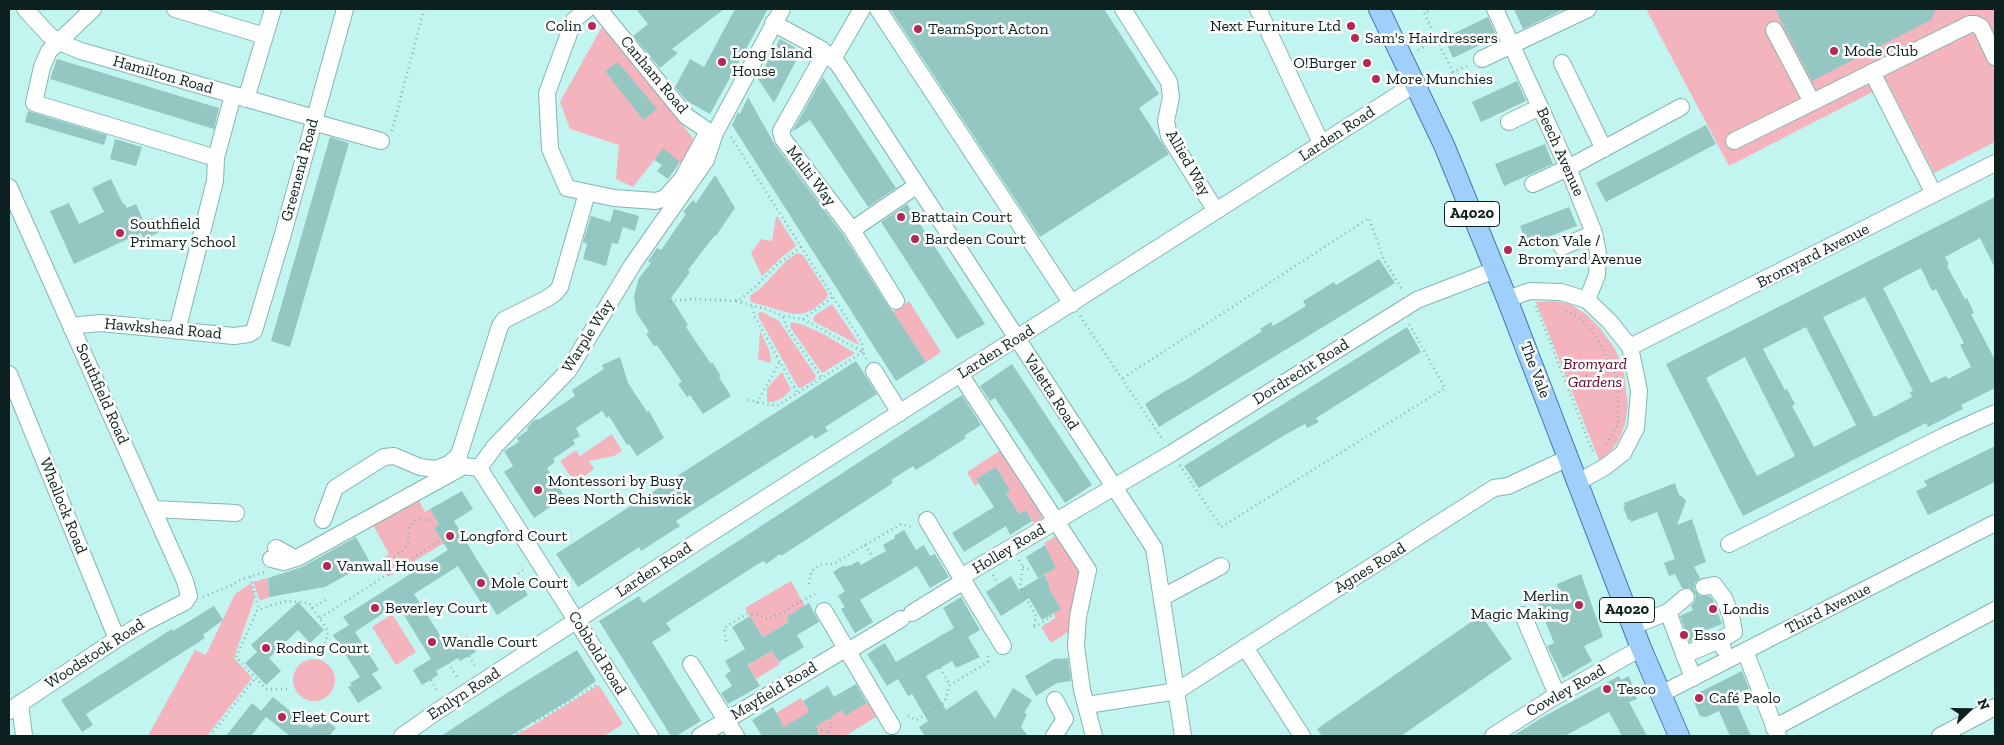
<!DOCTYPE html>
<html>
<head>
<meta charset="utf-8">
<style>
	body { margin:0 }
	#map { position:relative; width:2004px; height:745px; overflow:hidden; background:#c2f5f0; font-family:"Zilla Slab",serif }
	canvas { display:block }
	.frame { position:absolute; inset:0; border:10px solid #0c201f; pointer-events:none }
	.north { position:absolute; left:1944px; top:685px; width:50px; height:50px; -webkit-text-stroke:4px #fff; paint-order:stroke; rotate:68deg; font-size:14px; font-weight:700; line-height:20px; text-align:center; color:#0c201f }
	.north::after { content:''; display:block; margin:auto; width:18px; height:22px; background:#0c201f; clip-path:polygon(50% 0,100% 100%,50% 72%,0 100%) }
</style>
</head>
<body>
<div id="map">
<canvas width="2004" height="745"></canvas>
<div class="frame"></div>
<div class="north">N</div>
</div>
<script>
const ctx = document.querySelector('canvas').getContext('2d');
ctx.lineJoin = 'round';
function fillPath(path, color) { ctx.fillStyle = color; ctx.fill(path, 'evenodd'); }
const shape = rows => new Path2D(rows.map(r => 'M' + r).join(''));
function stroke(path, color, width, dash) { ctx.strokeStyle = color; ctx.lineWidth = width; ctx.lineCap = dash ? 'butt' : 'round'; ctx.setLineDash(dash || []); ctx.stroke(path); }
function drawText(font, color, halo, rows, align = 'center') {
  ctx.font = font + ' "Zilla Slab",serif'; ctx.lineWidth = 5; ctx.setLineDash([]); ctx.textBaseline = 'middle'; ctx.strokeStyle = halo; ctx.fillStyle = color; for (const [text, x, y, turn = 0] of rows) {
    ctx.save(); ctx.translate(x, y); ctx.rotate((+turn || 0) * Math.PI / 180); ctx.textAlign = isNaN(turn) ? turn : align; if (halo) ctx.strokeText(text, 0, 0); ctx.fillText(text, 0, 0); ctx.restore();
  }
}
fillPath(shape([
	[1646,9,1995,9,1995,142,1934,173,1888,84,1729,166],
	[604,23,696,142,682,164,663,149,633,187,616,179,619,145,570,129,560,102],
	[777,216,796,246,782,257,762,276,751,253,761,239,772,241,776,217],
	[797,253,803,255,827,292,828,295,826,299,812,310,802,314,793,314,751,302,750,297,751,295,761,288,786,261],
	[909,301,941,352,926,362,898,320,888,315],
	[1554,301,1570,304,1586,314,1600,328,1615,349,1623,367,1628,406,1625,424,1619,440,1610,452,1599,460,1536,302],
	[832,304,858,342,859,345,813,321,814,316],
	[762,312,779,321,816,376,814,380,801,388,798,387,759,318,758,313],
	[791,322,804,325,825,335,855,353,822,373,790,327],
	[760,331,770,352,771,363,758,359],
	[782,372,791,390,782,398,773,402,767,402,767,388],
	[612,434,622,451,614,456,589,461,594,469,575,483,560,461,576,450,580,456],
	[1004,448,1044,517,1034,524,1026,510,1019,514,1006,493,1010,490,996,467,977,479,979,483,975,486,967,472],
	[417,497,425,512,430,509,439,524,434,528,444,543,388,577,380,563,381,559,389,554,371,521],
	[1060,534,1082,569,1071,630,1051,643,1041,627,1055,618,1048,587,1050,585,1044,575,1055,568,1044,543],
	[268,578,269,597,260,601,253,582],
	[791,581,805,606,786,617,789,622,763,637,745,608],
	[251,583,255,597,234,658,252,678,207,736,148,736,195,650,206,655,235,594],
	[392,614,416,652,396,665,372,627],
	[772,651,780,664,756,679,754,676,751,677,744,667],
	'293 680a21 21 0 1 1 42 0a21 21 0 1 1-42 0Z',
	[599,685,623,724,604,736,515,736],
	[801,698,809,712,783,731,776,713],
	[868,702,881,714,845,736,820,736,815,727,842,710,846,715]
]), '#f4b4bd');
fillPath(shape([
	[636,9,724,9,672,49,678,53,660,68,633,36,648,24],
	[735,9,768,9,710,114,687,101,675,87,690,59,704,67],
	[890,9,1104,9,1159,94,1139,108,1169,154,1040,237],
	[1514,9,1564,9,1523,29],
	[1775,9,1936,9,1931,20,1812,81],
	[1488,17,1497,37,1453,58,1444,38],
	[780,39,801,51,774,103,758,79],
	[57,59,219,108,214,129,50,79],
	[618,62,657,109,643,120,605,71],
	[823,77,896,188,868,207,810,120,792,132],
	[1517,81,1526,101,1481,122,1472,102],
	[748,97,775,145,844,236,888,306,892,310,926,362,896,381,732,125,738,112,740,114],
	[28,111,107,135,104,145,25,122],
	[1706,125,1716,144,1606,202,1596,183],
	[330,137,349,143,290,347,271,341],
	[115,139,142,147,136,166,110,159],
	[1545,144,1553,164,1504,186,1495,164],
	[663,148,680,162,668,179,657,171,662,165,654,160],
	[715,175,735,208,716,236,715,235,688,270,690,272,671,298,688,325,686,327,711,364,712,362,721,376,719,377,731,396,703,414,690,395,687,397,678,384,682,382,657,345,654,346,646,334,649,332,636,312,634,296,639,278,651,263,648,261,657,248,661,250,686,214,683,212,693,200,696,203],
	[111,179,123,204,124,203,127,208,136,204,144,222,153,218,159,232,144,240,141,233,74,264,50,211,69,203,79,224,104,212,92,188],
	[1995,197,1995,268,1980,238,1945,257,1949,264,1947,266,1965,299,1967,298,1974,313,1971,314,1995,360,1995,388,1961,405,1963,409,1928,427,1926,423,1743,516,1666,364],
	[1921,268,1932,291,1936,289,1964,343,1960,345,1971,367,1948,379,1946,376,1931,383,1883,288],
	[1865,297,1913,391,1910,392,1912,397,1874,417,1823,317],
	[1806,327,1856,425,1814,447,1792,406,1795,404,1787,389,1785,390,1763,349],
	[1745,357,1795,456,1757,476,1706,378],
	[907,204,985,324,957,339,881,222],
	[1569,207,1577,226,1527,245,1520,226],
	[614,209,639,216,635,231,623,227,618,244,612,243,606,266,583,259,587,244,583,242,591,216,610,222],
	[1379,259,1395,283,1159,427,1145,404,1167,390,1186,380,1262,331,1260,329,1271,322,1273,326,1306,306,1303,301,1334,282,1336,285],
	[1407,327,1421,352,1316,418,1319,422,1307,428,1305,424,1283,436,1199,488,1184,466],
	[620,357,628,383,647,412,649,411,664,438,637,456,629,444,627,445,609,416,607,418,602,411,576,428,580,436,573,440,575,444,553,459,555,462,547,468,565,497,534,518,504,472,513,466,504,451,519,442,517,438,528,430,527,428,533,421,537,419,538,420,575,396,572,390,604,369,602,365],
	[856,361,877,394,825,427,828,431,815,439,812,435,676,521,680,526,641,551,639,547,578,587,556,554],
	[1012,364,1092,485,1065,503,995,398,990,401,980,386],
	[962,395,981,425,964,436,966,438,916,470,913,466,891,480,893,482,890,485,781,556,780,554,766,564,764,561,758,564,666,623,671,630,652,642,701,721,676,736,671,736,599,621,639,596,643,603],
	[1995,446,1995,482,1928,515,1916,491,1927,486,1924,481],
	[996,467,1010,490,1006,493,1019,514,1026,510,1032,521,1010,535,1006,526,964,552,952,533,994,507,976,479],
	[1675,483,1679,495,1684,498,1686,501,1677,525,1692,519,1706,562,1694,567,1700,578,1695,583,1694,589,1700,596,1710,596,1713,600,1722,624,1706,630,1708,634,1690,642,1680,616,1693,610,1691,606,1695,601,1696,595,1690,588,1682,588,1675,574,1669,576,1664,563,1675,559,1657,512,1631,522,1630,519,1628,520,1623,506,1625,505,1624,503],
	[462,491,473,509,454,521,479,563,497,590,517,577,528,595,497,615,489,602,483,606,458,566,414,594,448,648,467,636,476,652,460,661,458,658,436,671,438,675,422,685,413,670,431,659,397,604,355,632,379,670,372,674,382,688,358,703,348,687,352,685,350,683,360,677,333,635,349,625,343,617,448,550,434,528,439,524,430,509],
	[904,530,916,550,924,545,930,556,935,554,949,577,930,588,917,566,860,600,873,622,855,633,841,609,845,607,838,596,845,591,833,572,844,565,845,567,849,565,850,566,858,561,861,565,886,551,883,545,895,538,894,536],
	[356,537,370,562,325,587,269,597,268,578,302,567],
	[1045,545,1056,568,1038,578,1026,557],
	[1581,574,1603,637,1584,646,1592,661,1563,678,1547,646,1554,643,1536,598,1558,588,1557,584],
	[1044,575,1050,586,1048,587,1061,609,1042,620,1029,598,1001,616,986,592,1011,576,1019,590],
	[961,597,980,630,968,637,980,657,956,668,952,661,926,676,946,710,976,690,995,719,1013,688,1032,700,1024,713,1027,714,1021,727,1028,736,925,736,919,727,928,721,912,694,908,696,898,679,887,686,867,654,885,643,896,662,954,628,943,608],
	[298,602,324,630,310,643,298,630,269,658,281,671,266,685,245,663,257,652,251,645],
	[809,603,819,622,797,635,804,647,779,662,772,651,747,665,760,686,728,704,721,693,732,686,725,675,731,671,725,661,745,649,732,627,750,616,763,637,789,622,786,617],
	[214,606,223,620,203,635,205,638,86,714,93,725,82,732,61,700,172,629,173,631],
	[1481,615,1512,659,1401,736,1322,736,1317,729],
	[577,650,596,681,571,699,510,736,441,736,510,691],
	[1068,658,1071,681,1057,683,1036,696,1025,676,1054,659],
	[1742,671,1749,689,1733,695,1751,736,1730,736,1719,711,1706,717,1700,716,1693,700,1696,694],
	[1619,676,1621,680,1629,676,1637,699,1629,702,1647,736,1622,736,1609,712,1565,736,1513,736,1543,717],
	[856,684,867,703,845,716,842,710,815,727,820,736,762,736,752,720,773,707,784,727,809,712,803,701,828,686,834,697],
	[273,697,311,728,321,716,336,728,329,736,290,736,266,717,251,736,226,736,252,703,261,711]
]), '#95c7c2');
const minor = shape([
	[25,9,49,35,59,42,81,51,314,118],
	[93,9,49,51,42,67,34,103,216,158],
	[175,9,265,36],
	[587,9,574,20,547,93,550,149,567,188,614,198,656,201,665,198,682,179,707,133],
	[599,9,686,116,708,131,715,133],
	[878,9,1072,304],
	[1123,9,1169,82,1171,97,1166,121,1169,136,1216,211],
	[1258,9,1321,143],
	[1495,9,1568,168,1594,233,1598,253,1597,275,1587,300],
	[773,23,821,49,838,64,1154,548,1183,736],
	[1774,30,1812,102],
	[825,53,781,131,783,139,852,230,916,186],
	[833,59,862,9],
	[1482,59,1588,9],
	[1562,63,1604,149],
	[1872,72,1934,194],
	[246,99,273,9],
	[313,122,381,141],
	[1509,122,1540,107],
	[1734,141,1970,24,1975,24,1981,27,1995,57],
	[1533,184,1568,168,1681,107],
	[9,187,185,581,189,596,185,602,144,623,117,639,9,711],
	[852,230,896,301],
	[1562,247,1594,233],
	[1507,299,1530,291,1561,292,1587,300,1610,322,1630,347,1639,391,1636,428,1623,453,1605,467,1578,482],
	[72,329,79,325,101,323,234,336,249,334,254,331,283,234,345,9],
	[177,331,215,181,216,158,233,95],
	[1630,347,1995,163],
	[874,371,900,413],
	[9,374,117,639],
	[960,374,1088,570,1078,617,1076,646,1082,690,1094,736],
	[479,468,495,446,568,371,633,264,706,160,715,133,782,9],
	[479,468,650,736],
	[153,509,236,513],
	[323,520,335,488,384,457,394,456,420,467,436,469,449,464,459,455,500,326,504,320,546,299,555,293,560,287,587,193],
	[927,520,961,577],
	[1729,544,1944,436,1995,413],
	[271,559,284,562,293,559,289,555,276,548],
	[293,559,297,558,464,466,479,468],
	[1704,587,1714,585,1724,598,1731,616,1734,632,1720,640],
	[1163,597,1221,566],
	[824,611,892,726],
	[1668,612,1686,597],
	[912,613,964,581],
	[1523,615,1557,695],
	[1633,626,1668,612,1693,678],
	[1003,646,961,577,1172,453,1417,300,1495,270],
	[1245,647,1302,736],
	[848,651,901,619],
	[1745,651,1778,736],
	[1684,655,1720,640,1723,648],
	[691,664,736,736],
	[1661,694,1995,523],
	[20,703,24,736],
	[1087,705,1177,691,1494,488,1508,486,1568,458],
	[1774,728,1995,610],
	[402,736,436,712,703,538,1415,84],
	[700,736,847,648],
	[1054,736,1065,719,1055,700],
	[1493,736,1549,700,1641,648],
	[1940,736,1995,707]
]);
const major = shape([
	[1379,9,1444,145,1507,299,1641,648,1679,736]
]);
stroke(minor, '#84b6b1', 18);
stroke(major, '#437dad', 22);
stroke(shape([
	[1437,40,1453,72,1469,65],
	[1418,50,1437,40,1424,13,1433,9],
	[392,131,424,9],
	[731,137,862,342,863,352,867,360],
	[670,301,694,299,734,301,741,299,756,286,778,264,801,247],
	[736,301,769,310,783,316,803,319,863,352],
	[1536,306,1594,455],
	[752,307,755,317,798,394],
	[1566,311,1578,317,1585,323,1600,343,1618,380,1618,424,1605,447],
	[1080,316,1163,440],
	[783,317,787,328,822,378],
	[803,319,833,297],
	[1586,376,1592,381,1598,380,1601,376,1602,369],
	[1586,376,1586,370,1592,365,1597,365,1602,369],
	[1123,378,1369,218,1384,260,1403,291],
	[1567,385,1577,380],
	[748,400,777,406,863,352],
	[757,403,780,361],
	[1180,465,1221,527,1445,388,1408,322],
	[865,545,873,558],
	[1019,560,1023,567,1020,587,1036,616,1034,627],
	[1023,567,1027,569,1031,567],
	[392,572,387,565,388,561,405,549,408,543,410,525,418,519,431,520],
	[993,575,998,584],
	[250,577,259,609],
	[809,584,811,571,822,564,833,564,901,524,913,527],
	[497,587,525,569],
	[203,597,230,586,242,579,265,572],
	[312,608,329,598],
	[320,618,439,541],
	[1034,627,1051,617,1050,615],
	[726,641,724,628,748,613,769,619,815,594],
	[469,656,475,666],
	[448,663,457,677],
	[940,668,950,685],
	[431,680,437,690],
	[287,689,266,689,236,657,257,611,272,605,288,601,309,603,328,631,323,652],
	[908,716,917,720,944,703,950,685,988,662,988,655],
	[830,718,832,721,829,732,831,736],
	[535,722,598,684],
	[816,729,829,732],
	[210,736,255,678],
	[512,736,523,730]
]), '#88b1ad', 2.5, [1, 4]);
stroke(minor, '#fff', 16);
stroke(major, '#a0cffc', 20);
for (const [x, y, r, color] of [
	[592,26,5,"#b72753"],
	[1351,26,5,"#b72753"],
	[918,29,5,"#b72753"],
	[1355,38,5,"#b72753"],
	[1834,51,5,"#b72753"],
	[722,62,5,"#b72753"],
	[1367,63,5,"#b72753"],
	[1376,79,5,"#b72753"],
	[901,217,5,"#b72753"],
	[120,233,5,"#b72753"],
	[915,239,5,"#b72753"],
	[1508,250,5,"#b72753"],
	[538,490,5,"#b72753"],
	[450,536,5,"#b72753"],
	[327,566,5,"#b72753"],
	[481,583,5,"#b72753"],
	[1579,605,5,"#b72753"],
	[375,608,5,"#b72753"],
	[1713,609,5,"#b72753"],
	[1684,635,5,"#b72753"],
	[432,642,5,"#b72753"],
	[266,648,5,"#b72753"],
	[1607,689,5,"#b72753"],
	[1699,698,5,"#b72753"],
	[282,717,5,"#b72753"]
]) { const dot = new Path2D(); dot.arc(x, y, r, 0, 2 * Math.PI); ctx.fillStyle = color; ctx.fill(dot); stroke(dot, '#fff', 2); }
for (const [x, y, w] of [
	[1472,214,55],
	[1627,610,55]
]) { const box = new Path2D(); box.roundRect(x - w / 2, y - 12.5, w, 25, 4); ctx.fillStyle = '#fff'; ctx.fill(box); stroke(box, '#0c201f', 1); }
drawText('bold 15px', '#0c201f', null, [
	["A4020",1472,214],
	["A4020",1627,610]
]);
drawText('16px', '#0c201f', '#fff', [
	["Colin",582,26,"right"],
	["Next Furniture Ltd",1341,26,"right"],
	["TeamSport Acton",928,29],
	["Sam's Hairdressers",1365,38],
	["Mode Club",1844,51],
	["Long Island",732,53],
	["House",732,71],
	["O!Burger",1357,63,"right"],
	["More Munchies",1386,79],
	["Brattain Court",911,217],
	["Southfield",130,224],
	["Primary School",130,242],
	["Bardeen Court",925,239],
	["Acton Vale /",1518,241],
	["Bromyard Avenue",1518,259],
	["Montessori by Busy",548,481],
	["Bees North Chiswick",548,499],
	["Longford Court",460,536],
	["Vanwall House",337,566],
	["Mole Court",491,583],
	["Merlin",1569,596,"right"],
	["Magic Making",1569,614,"right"],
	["Beverley Court",385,608],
	["Londis",1723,609],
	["Esso",1694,635],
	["Wandle Court",442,642],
	["Roding Court",276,648],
	["Tesco",1617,689],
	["Café Paolo",1709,698],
	["Fleet Court",292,717]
], 'left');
drawText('16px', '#0c201f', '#fff', [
	["Hamilton Road",163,75,16],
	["Canham Road",654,75,50],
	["Larden Road",1337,134,-33],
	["Beech Avenue",1560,152,66],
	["Allied Way",1188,163,60],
	["Greenend Road",300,170,-75],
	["Multi Way",811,176,53],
	["Bromyard Avenue",1813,256,-27],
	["Hawkshead Road",163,329,5],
	["Warple Way",588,336,-58],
	["Larden Road",996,352,-32],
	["The Vale",1535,370,69],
	["Dordrecht Road",1301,372,-32],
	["Valetta Road",1051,392,57],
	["Southfield Road",102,394,66],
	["Whellock Road",63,506,68],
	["Holley Road",1009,549,-31],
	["Agnes Road",1370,568,-32],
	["Larden Road",654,570,-33],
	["Third Avenue",1828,609,-27],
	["Cobbold Road",597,653,58],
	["Woodstock Road",95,654,-33],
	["Mayfield Road",774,691,-31],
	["Cowley Road",1566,691,-30],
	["Emlyn Road",464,694,-33]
]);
drawText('italic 16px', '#660026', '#fff', [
	["Bromyard",1595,364],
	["Gardens",1595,382]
]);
</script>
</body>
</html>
